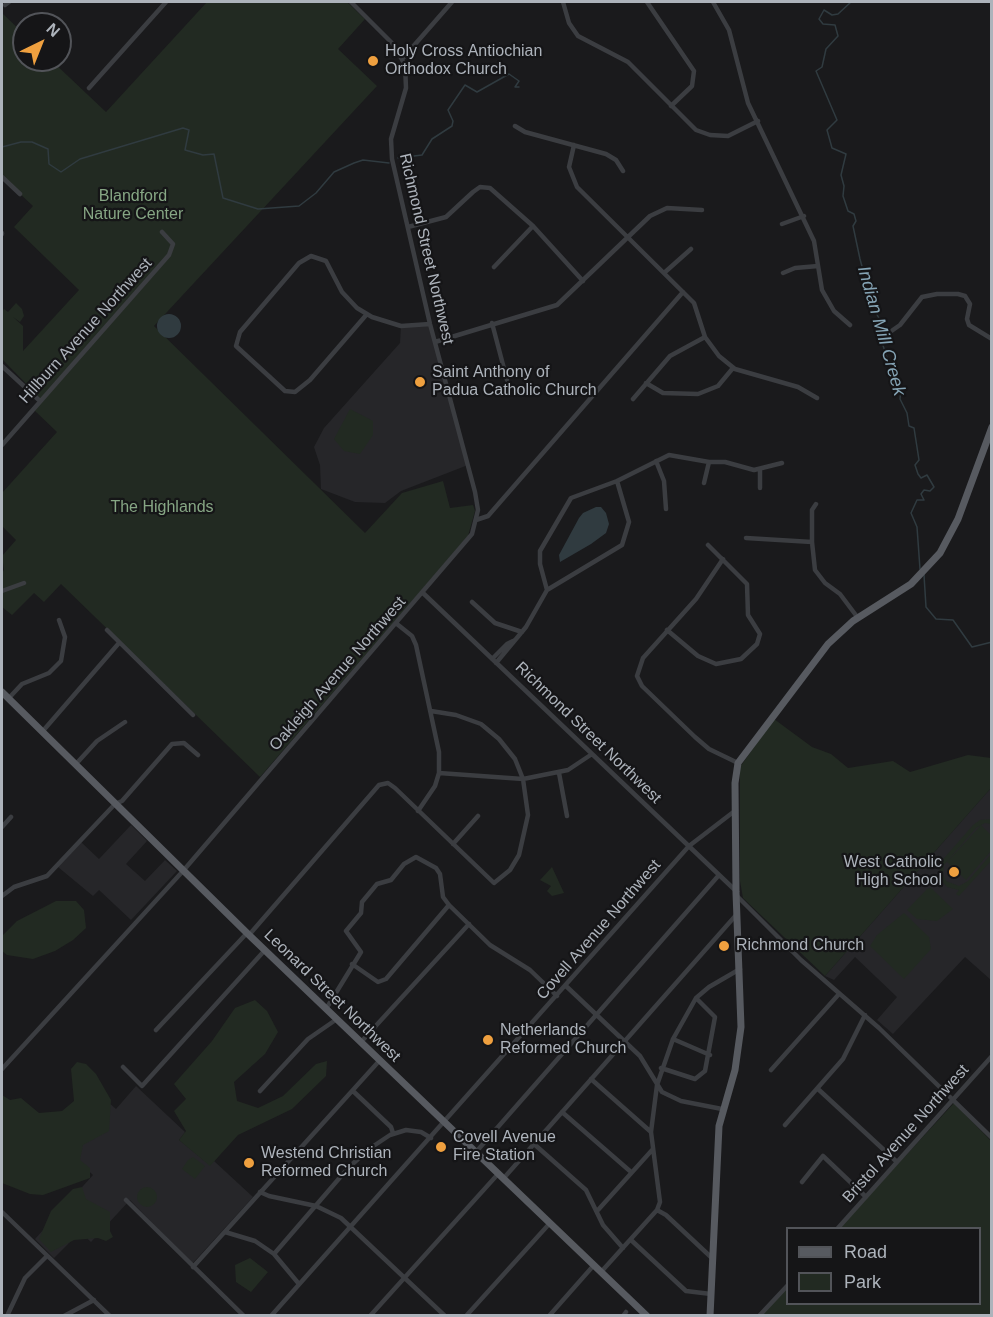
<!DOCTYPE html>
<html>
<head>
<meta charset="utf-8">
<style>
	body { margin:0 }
	#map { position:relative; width:993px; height:1317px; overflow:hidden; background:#1a1a1c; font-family:Arial,sans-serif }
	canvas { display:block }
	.frame { position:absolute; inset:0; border:3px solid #adb3bb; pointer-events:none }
	.legend { position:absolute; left:786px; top:1227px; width:195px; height:78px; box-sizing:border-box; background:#151517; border:2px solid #525459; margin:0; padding:8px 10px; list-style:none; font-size:18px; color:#adb3bb }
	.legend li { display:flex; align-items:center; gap:12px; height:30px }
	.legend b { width:30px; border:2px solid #525459 }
	.north { position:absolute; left:12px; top:12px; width:60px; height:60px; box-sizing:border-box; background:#151517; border:2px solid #525459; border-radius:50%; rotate:43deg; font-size:16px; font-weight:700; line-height:24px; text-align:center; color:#adb3bb }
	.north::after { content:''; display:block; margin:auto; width:21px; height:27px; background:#efa03f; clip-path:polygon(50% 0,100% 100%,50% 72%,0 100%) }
</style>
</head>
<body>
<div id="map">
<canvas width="993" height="1317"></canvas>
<div class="frame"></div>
<ul class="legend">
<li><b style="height:8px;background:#575a60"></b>Road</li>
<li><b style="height:16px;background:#222a22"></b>Park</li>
</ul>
<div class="north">N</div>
</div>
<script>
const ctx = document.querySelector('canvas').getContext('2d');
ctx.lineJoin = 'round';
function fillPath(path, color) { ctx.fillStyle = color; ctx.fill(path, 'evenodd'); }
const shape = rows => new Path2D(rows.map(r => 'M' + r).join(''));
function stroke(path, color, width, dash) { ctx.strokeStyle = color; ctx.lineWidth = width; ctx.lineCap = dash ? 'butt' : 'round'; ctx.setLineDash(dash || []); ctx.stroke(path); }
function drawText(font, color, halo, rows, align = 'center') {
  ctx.font = font + ' Arial,sans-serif'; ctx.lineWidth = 4.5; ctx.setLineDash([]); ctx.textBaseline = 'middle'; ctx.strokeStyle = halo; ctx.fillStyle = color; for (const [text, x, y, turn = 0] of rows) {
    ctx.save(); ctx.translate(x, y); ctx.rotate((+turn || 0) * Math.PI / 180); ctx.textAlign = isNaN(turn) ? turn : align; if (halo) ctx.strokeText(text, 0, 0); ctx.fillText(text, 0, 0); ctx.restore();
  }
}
fillPath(shape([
	[430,324,468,465,401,491,385,503,355,502,321,489,320,465,314,447,324,428,400,343,401,326],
	[991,788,991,980,965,957,893,1034,877,1020,897,997,855,957,834,980,825,976],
	[131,825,147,841,126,864,145,881,165,860,177,871,131,920,99,890,93,896,58,867,81,842,99,859],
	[136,1086,185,1132,179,1140,210,1165,214,1161,253,1197,192,1264,130,1200,91,1242,80,1232,54,1258,35,1239,93,1175,57,1142,99,1094,116,1109]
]), '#262629');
fillPath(shape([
	[207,2,347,2,365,19,338,49,377,86,154,326,365,533,402,493,443,481,450,508,473,505,475,511,468,536,260,777,61,584,44,602,34,593,12,615,2,607,2,573,4,570,2,556,16,540,2,526,2,493,57,432,34,410,43,401,2,359,2,312,4,309,8,312,16,303,22,309,24,316,20,322,13,317,23,326,23,351,79,290,14,227,33,206,2,177,2,13,24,34,24,60,51,60,106,112],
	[350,409,373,421,373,435,360,454,344,451,334,439],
	[774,719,812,747,831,754,848,768,893,761,910,772,968,755,991,758,991,788,825,976,743,898,740,881,740,767],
	[991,819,991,824,985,823,976,828,944,865,943,874,946,881,959,886,968,881,991,854,991,861,959,896,956,894,959,890,947,887,940,879,939,864,973,825,980,820],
	[981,825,991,835,991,851,966,880,947,862],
	[552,867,564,893,552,896,547,891,551,886,540,880],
	[931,888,953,909,937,921,917,919,907,910,927,889],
	[56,901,76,901,84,910,86,928,73,940,55,951,33,959,7,955,2,951,2,936,17,921],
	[904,913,929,937,931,949,904,979,870,946,877,935],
	[255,1000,267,1011,278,1032,265,1054,234,1082,237,1101,258,1108,283,1096,316,1064,327,1061,326,1076,292,1109,238,1135,210,1166,179,1140,186,1131,174,1111,186,1099,174,1084,212,1041,235,1008],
	[77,1062,86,1064,96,1074,111,1100,109,1131,83,1145,80,1160,90,1168,90,1178,43,1195,30,1194,2,1183,2,1095,10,1100,21,1098,39,1113,62,1111,74,1101,71,1069],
	[954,1103,991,1141,991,1315,759,1316,787,1285,788,1304,980,1304,980,1228,839,1228],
	[193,1157,205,1166,195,1179,182,1169,188,1160],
	'137 1197a10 10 0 1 1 20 0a10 10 0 1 1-20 0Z',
	[82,1187,86,1199,110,1212,110,1231,113,1237,106,1241,98,1238,74,1240,51,1252,39,1239,51,1211,73,1189],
	[250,1258,268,1272,251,1292,236,1282,235,1265]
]), '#222a22');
fillPath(shape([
	'157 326a12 12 0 1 1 24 0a12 12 0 1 1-24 0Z',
	[596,507,601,507,606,513,609,524,606,533,591,544,560,562,559,555,579,518,583,513]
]), '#303b40');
stroke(shape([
	[851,2,838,14,832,15,824,10,819,19,823,24,835,25,838,36,826,49,822,67,816,71,837,120,827,130,832,148,846,154,841,175,844,186,843,196,848,211,854,214,856,221,853,226,860,259,873,307,882,324,880,336,895,383,901,389,900,399,907,413,909,426,914,428,919,460,915,465,918,474,921,478,927,475,934,487,930,491,924,490,921,494,924,500,917,500,911,513,917,527,920,569],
	[2,147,21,142,32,142,48,149,49,164,61,172,80,159,183,128,189,130,185,150,203,155,214,154,223,198,258,209,299,206,316,193,334,172,354,163,363,160,389,163],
	[398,158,422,155,432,139,452,126,453,121,448,110,465,85,477,92,509,74,519,81,515,87,519,87],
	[924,575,926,607,936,619,953,620,972,647,992,642]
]), '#303b40', 1.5);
stroke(shape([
	[563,2,569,23,578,36,628,62,696,130,710,135,728,136,758,121],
	[647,2,694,71,692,86,671,106],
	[713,2,729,30,748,103,814,241,822,290,834,311,850,325],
	[5,5,9,2],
	[403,58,452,2],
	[89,88,166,2],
	[515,126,525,132,606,154,616,160,623,171],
	[574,145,569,167,577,187,694,303,705,337,719,356,735,369,798,387,817,398],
	[2,177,20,194],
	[782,224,804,216],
	[408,227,446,217,473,192,480,187,490,188,533,226,583,281],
	[2,233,2,234],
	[494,267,533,226],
	[664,273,691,249],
	[783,273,795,268,818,266],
	[367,314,310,380,295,392,285,391,236,346,240,332,299,263,311,256,326,261,342,292,357,308,372,317,401,326,430,324],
	[492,323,507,380],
	[890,332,900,325,922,297,937,294,958,294,965,296,970,304,967,319,969,325,992,339],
	[435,342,557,305,650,216,667,208,702,210],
	[2,366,40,401],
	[646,383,663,393,698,394,718,386,733,368],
	[633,399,670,356,705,337],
	[2,445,169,255,173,244,162,232],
	[656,461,664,481,666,509],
	[704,483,709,462],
	[760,488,760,470],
	[816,504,812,510,812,542,815,570,825,583,840,594,858,618],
	[476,520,488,516,683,292],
	[746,538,812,542],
	[723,559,696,599,643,658,637,676,642,686,695,737,709,749,738,763],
	[547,590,622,545,629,522,617,481],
	[2,591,24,583],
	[423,593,736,891],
	[472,602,495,623,522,632],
	[397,624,412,636,416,645,439,752,439,773,435,786,418,811],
	[107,630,193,715],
	[667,630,698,656,716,664,741,659,757,644,760,634,748,615,747,584,708,545],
	[492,659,507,644,513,641],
	[496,663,526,627,547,590,540,564,540,551,571,498,617,481,669,455,709,462,725,462,754,470,782,463],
	[8,699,22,684,49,673,61,661,65,637,59,620],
	[42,732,119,643],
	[75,765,97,741,125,722],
	[439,773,523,779,568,770,592,754],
	[559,773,567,816],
	[2,827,11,817],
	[453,844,478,816],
	[2,896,14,887,47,876,115,804,122,801,172,744,184,743,198,755],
	[737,896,801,960,879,1028,992,1138],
	[249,935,379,785,388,783,395,788,494,883,510,870,519,855,528,815,523,779,515,759,499,739,481,724,456,715,431,711],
	[352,964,378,982,386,979,449,905],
	[566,986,640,1056,662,1092,681,1101,722,1109],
	[326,1009,361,952,346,931,361,913,362,902,377,884,391,880,404,864,416,857,436,868,440,874,443,897,449,905,490,945,530,970,557,996],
	[156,1030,247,933],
	[673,1039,710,1055],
	[361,1042,469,924],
	[123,1067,142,1086,265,950],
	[661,1068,695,1079,705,1071,715,1017,696,998],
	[2,1069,183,871,472,534,478,510,475,492,430,324,392,159,391,139,406,88,405,65,393,44,351,2],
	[771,1070,839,994],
	[591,1079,651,1132],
	[818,1089,897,1162],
	[260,1091,308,1039,337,1019],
	[353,1091,391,1127,393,1133],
	[562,1112,631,1172],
	[785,1125,843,1059,865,1015],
	[534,1144,586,1190,603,1225,623,1248],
	[476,1152,719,875],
	[503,1179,737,914],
	[802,1182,823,1156,866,1197],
	[260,1192,269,1196,316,1206,341,1218,445,1316],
	[126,1200,244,1316],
	[598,1210,653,1149],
	[657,1210,666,1215,713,1259],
	[2,1212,110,1316],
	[838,1228,992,1056],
	[225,1232,255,1241,274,1254,299,1284],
	[631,1240,686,1291,711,1294],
	[274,1254,349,1167,372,1147,390,1135,406,1130,421,1132,431,1138],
	[193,1267,380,1060],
	[601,1272,657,1210,660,1202,651,1132,657,1085,673,1039,696,998,709,987,740,969],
	[7,1316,25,1278,47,1256],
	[64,1316,94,1300],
	[271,1316,689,846,736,810],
	[370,1316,498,1174],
	[466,1316,550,1223],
	[549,1316,594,1265],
	[623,1316,626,1312],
	[759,1316,788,1285]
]), '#3b3d41', 4.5);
stroke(shape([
	[2,692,249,935,647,1316],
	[710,1316,719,1126,735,1070,741,1027,736,892,735,783,738,763,828,644,853,621,911,584,940,553,958,519,992,427]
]), '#575a60', 7);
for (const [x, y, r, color] of [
	[373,61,6,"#efa03f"],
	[420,382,6,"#efa03f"],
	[954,872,6,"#efa03f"],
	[724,946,6,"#efa03f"],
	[488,1040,6,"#efa03f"],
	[441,1147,6,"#efa03f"],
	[249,1163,6,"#efa03f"]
]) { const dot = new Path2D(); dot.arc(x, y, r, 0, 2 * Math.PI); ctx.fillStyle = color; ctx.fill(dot); stroke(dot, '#151517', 2); }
drawText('16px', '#adb3bb', '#151517', [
	["Holy Cross Antiochian",385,52],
	["Orthodox Church",385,70],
	["Saint Anthony of",432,373],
	["Padua Catholic Church",432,391],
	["West Catholic",942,863,"right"],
	["High School",942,881,"right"],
	["Richmond Church",736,946],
	["Netherlands",500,1031],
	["Reformed Church",500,1049],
	["Covell Avenue",453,1138],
	["Fire Station",453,1156],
	["Westend Christian",261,1154],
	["Reformed Church",261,1172]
], 'left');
drawText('16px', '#86a684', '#151517', [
	["Blandford",133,197],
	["Nature Center",133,215],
	["The Highlands",162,508]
]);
drawText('16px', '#adb3bb', '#151517', [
	["Richmond Street Northwest",426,249,77],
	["Hillburn Avenue Northwest",86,331,-48],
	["Oakleigh Avenue Northwest",338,674,-49],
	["Richmond Street Northwest",588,733,44],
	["Covell Avenue Northwest",599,930,-49],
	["Leonard Street Northwest",332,996,44],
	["Bristol Avenue Northwest",906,1134,-48]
]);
drawText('italic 18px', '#85a4b5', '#151517', [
	["Indian Mill Creek",881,331,74]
]);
</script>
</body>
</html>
